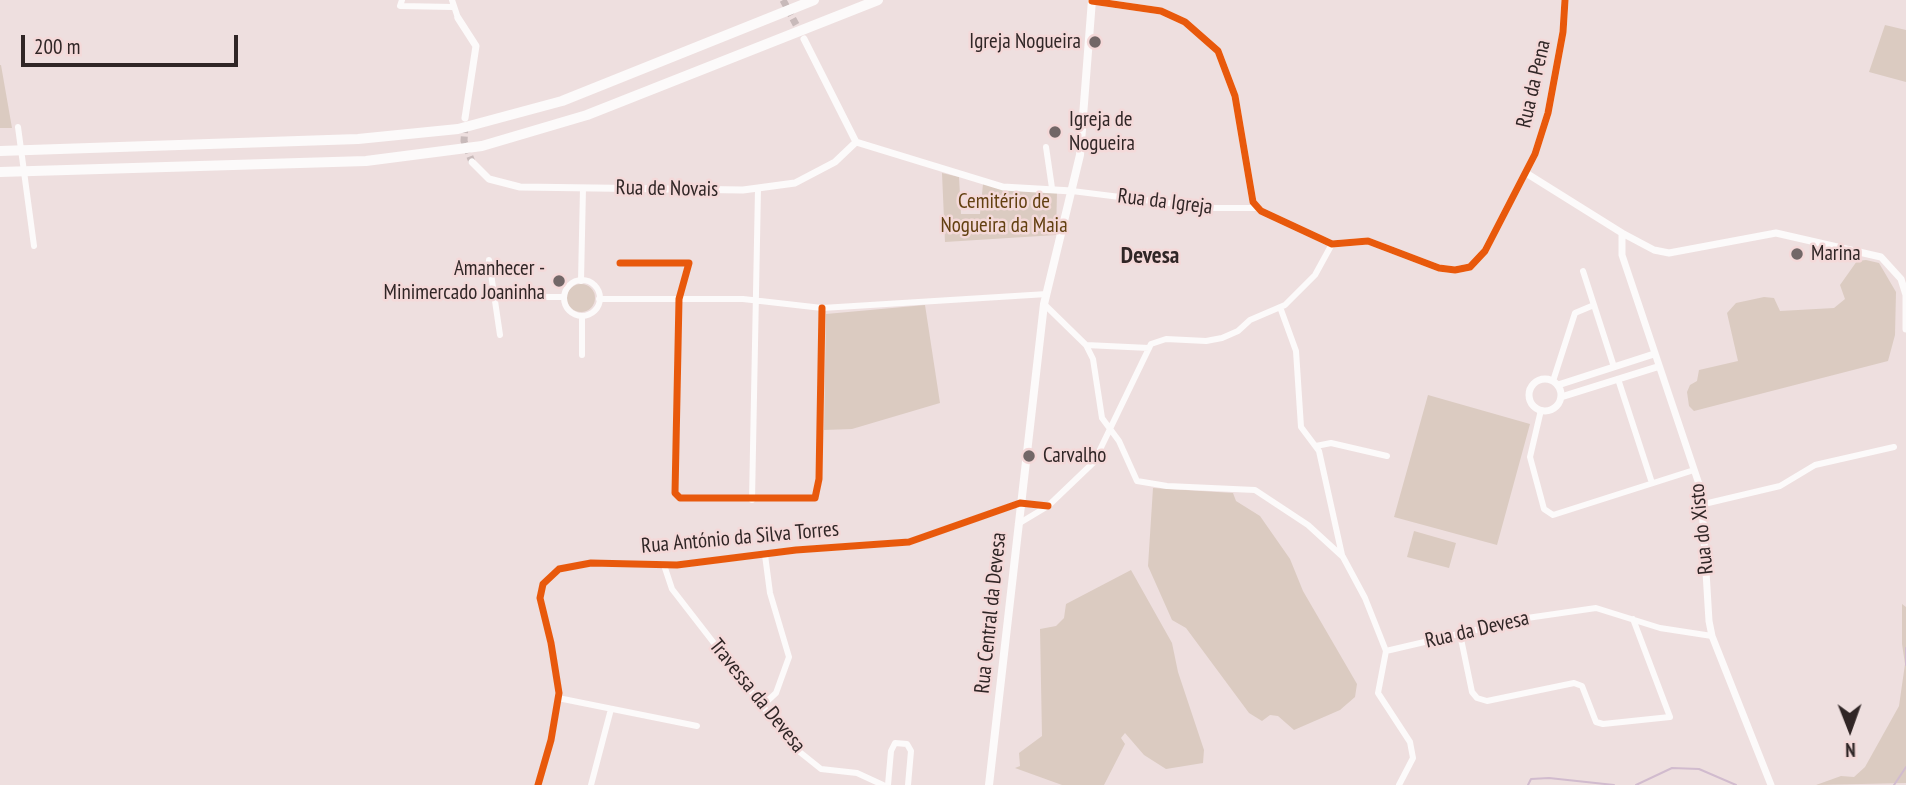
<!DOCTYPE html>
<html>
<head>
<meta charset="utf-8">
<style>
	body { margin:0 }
	#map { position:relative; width:1906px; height:785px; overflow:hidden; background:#eedfdf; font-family:"PT Sans Narrow",sans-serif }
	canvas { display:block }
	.north { position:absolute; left:1815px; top:694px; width:70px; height:70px; -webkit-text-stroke:5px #f4d9d9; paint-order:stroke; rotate:179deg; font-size:19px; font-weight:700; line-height:28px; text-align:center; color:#302626 }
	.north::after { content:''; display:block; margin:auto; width:24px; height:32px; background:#302626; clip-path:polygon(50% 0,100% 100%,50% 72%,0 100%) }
	.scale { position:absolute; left:21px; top:35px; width:217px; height:32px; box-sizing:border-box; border:4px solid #302626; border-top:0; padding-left:9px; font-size:21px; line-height:24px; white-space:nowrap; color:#302626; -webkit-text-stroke:5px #f4d9d9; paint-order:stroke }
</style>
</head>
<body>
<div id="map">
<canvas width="1906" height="785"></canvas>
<div class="north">N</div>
<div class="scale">200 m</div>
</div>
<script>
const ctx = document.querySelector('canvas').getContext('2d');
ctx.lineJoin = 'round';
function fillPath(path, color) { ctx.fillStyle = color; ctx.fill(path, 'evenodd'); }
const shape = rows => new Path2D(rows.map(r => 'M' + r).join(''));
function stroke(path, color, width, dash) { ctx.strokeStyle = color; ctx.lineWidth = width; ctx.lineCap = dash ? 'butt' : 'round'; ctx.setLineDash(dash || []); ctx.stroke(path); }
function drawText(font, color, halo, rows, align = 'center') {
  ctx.font = font + ' "PT Sans Narrow",sans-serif'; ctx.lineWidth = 5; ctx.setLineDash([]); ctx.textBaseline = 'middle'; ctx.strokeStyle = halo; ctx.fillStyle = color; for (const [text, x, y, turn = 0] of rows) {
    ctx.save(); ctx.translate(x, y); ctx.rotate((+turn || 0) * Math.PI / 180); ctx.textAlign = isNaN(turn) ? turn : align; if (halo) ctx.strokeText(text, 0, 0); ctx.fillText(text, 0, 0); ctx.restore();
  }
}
fillPath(shape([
	[1885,25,1906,30,1906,82,1869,72],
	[0,65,1,65,12,128,0,128],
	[942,173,959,177,961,214,980,214,983,184,1057,192,1056,235,945,242],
	[1866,260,1879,263,1896,292,1895,335,1888,361,1694,411,1689,406,1687,392,1690,385,1697,381,1699,370,1738,361,1727,313,1736,303,1764,297,1774,298,1780,311,1834,308,1845,299,1840,285,1857,261],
	'567 298a14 14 0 1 1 28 0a14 14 0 1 1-28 0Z',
	[925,305,940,403,852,429,824,430,826,314],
	[1428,395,1530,424,1497,545,1394,517],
	[1153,488,1233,493,1236,501,1260,516,1290,559,1303,591,1357,684,1355,697,1340,710,1294,730,1278,716,1270,715,1262,721,1249,713,1186,628,1172,620,1148,566],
	[1414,531,1456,543,1449,568,1407,557],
	[1131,570,1172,643,1178,672,1204,750,1203,763,1166,769,1144,755,1125,733,1121,738,1125,744,1104,785,1062,785,1015,768,1020,766,1019,753,1042,736,1040,629,1056,626,1064,618,1066,604],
	[1902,604,1906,607,1906,783,1816,785,1841,776,1854,777,1865,767,1899,706,1905,664,1902,644]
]), '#dbcbc1');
stroke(shape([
	[1906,648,1906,665],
	[1528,785,1531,779,1549,778,1614,785],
	[1636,785,1672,768,1699,769,1736,785],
	[1894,785,1906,767]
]), '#d1bbce', 2);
stroke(shape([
	[783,0,801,34],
	[465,126,464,141,472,162]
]), '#c8baba', 7, [7, 3.5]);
stroke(shape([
	[402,0,400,6,453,7],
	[452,0,458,18],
	[18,127,34,246],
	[1046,147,1052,188],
	[1072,191,1208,208,1257,208],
	[489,260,500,335],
	[620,263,689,263,679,299,675,493,680,498,815,498,819,479,822,308],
	[1583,271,1614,367],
	'564 298a18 18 0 1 1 36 0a18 18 0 1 1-36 0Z',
	[581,281,583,188],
	[494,297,564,297],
	[599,299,743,299,822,308,1047,294],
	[1044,304,1086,345,1093,359,1102,418,1119,441,1137,481,1167,486,1255,490,1308,525,1343,557,1365,598,1386,651],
	[1280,307,1296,351,1301,427,1319,451,1342,555],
	[1086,345,1149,348],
	[582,355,582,316],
	[1618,379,1652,483],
	[1553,381,1575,313,1594,305],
	[1541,410,1530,457,1544,509,1553,515,1694,470],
	[1316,446,1331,443,1387,456],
	[752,500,758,189],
	[1704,504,1780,486,1815,465,1894,447],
	[1018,524,1048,506,1094,462,1151,344,1166,339,1206,341,1222,338,1238,331,1250,320,1285,305,1315,275,1332,244],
	[664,565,672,589,796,749,821,769,857,773,883,785],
	[1460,634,1472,692,1477,698,1487,701,1574,683,1582,686,1596,722,1603,724,1670,717,1633,619],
	[558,698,697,726],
	[762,706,776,693,789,657,770,593,765,555],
	[538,785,551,740,559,693,551,643,540,598,543,584,559,569,591,563,677,565,796,550,909,542,1020,503,1048,506],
	[591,785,611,709],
	[888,785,891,751,895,743,907,744,911,751,908,785],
	[1399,785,1413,758,1410,742,1378,693,1386,651,1527,618,1596,608,1660,628,1712,636]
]), '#fcfafa', 6);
stroke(shape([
	[1092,1,1161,11,1185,22,1218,51,1235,96,1253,202,1261,211,1332,244,1368,241,1439,268,1455,270,1470,267,1485,251,1535,154,1548,113,1563,32,1565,0],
	[458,18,476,46,465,118],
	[804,39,856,142,1003,187,1072,191],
	[472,162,489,179,520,187,743,190,795,183,835,162,856,142],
	[1526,173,1622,233,1654,250,1669,253,1776,233,1881,257,1901,279,1906,295,1906,329],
	[1622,233,1622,255,1701,490,1709,621,1712,636,1771,785],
	'1529 395a16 16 0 1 1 32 0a16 16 0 1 1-32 0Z',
	[1558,385,1654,354],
	[1561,397,1657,367]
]), '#fcfafa', 7);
stroke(shape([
	[989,785,1044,304,1080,155,1092,0]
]), '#fcfafa', 8);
stroke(shape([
	[0,151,358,139,458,129,562,101,814,0],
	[0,172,366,161,482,146,587,115,878,0]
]), '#fcfafa', 10);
stroke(shape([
	[1092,1,1161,11,1185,22,1218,51,1235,96,1253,202,1261,211,1332,244,1368,241,1439,268,1455,270,1470,267,1485,251,1535,154,1548,113,1563,32,1565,0],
	[620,263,689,263,679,299,675,493,680,498,815,498,819,479,822,308],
	[538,785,551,740,559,693,551,643,540,598,543,584,559,569,591,563,677,565,796,550,909,542,1020,503,1048,506]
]), '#e8590c', 7);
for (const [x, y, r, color] of [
	[1095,42,7,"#726767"],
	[1055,132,7,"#726767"],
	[1797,254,7,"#726767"],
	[559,281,7,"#726767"],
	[1029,456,7,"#726767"]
]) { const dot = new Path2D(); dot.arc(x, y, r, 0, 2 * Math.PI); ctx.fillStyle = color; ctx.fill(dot); stroke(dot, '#f4d9d9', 2.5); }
drawText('21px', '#302626', '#f4d9d9', [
	["Igreja Nogueira",1081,42,"right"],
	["Igreja de",1069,120],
	["Nogueira",1069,144],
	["Marina",1811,254],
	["Amanhecer -",545,269,"right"],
	["Minimercado Joaninha",545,293,"right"],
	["Carvalho",1043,456]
], 'left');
drawText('21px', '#302626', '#f4d9d9', [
	["Rua da Pena",1534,84,-77],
	["Rua de Novais",667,189,1],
	["Rua da Igreja",1165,202,7],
	["Rua do Xisto",1702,529,-96],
	["Rua António da Silva Torres",740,538,-5],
	["Rua Central da Devesa",991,613,-84],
	["Rua da Devesa",1477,630,-13],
	["Travessa da Devesa",757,696,51]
]);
drawText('21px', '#634011', '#f4d9d9', [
	["Cemitério de",1004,202],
	["Nogueira da Maia",1004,226]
]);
drawText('bold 23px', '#302626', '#f4d9d9', [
	["Devesa",1150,256]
]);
</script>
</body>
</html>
